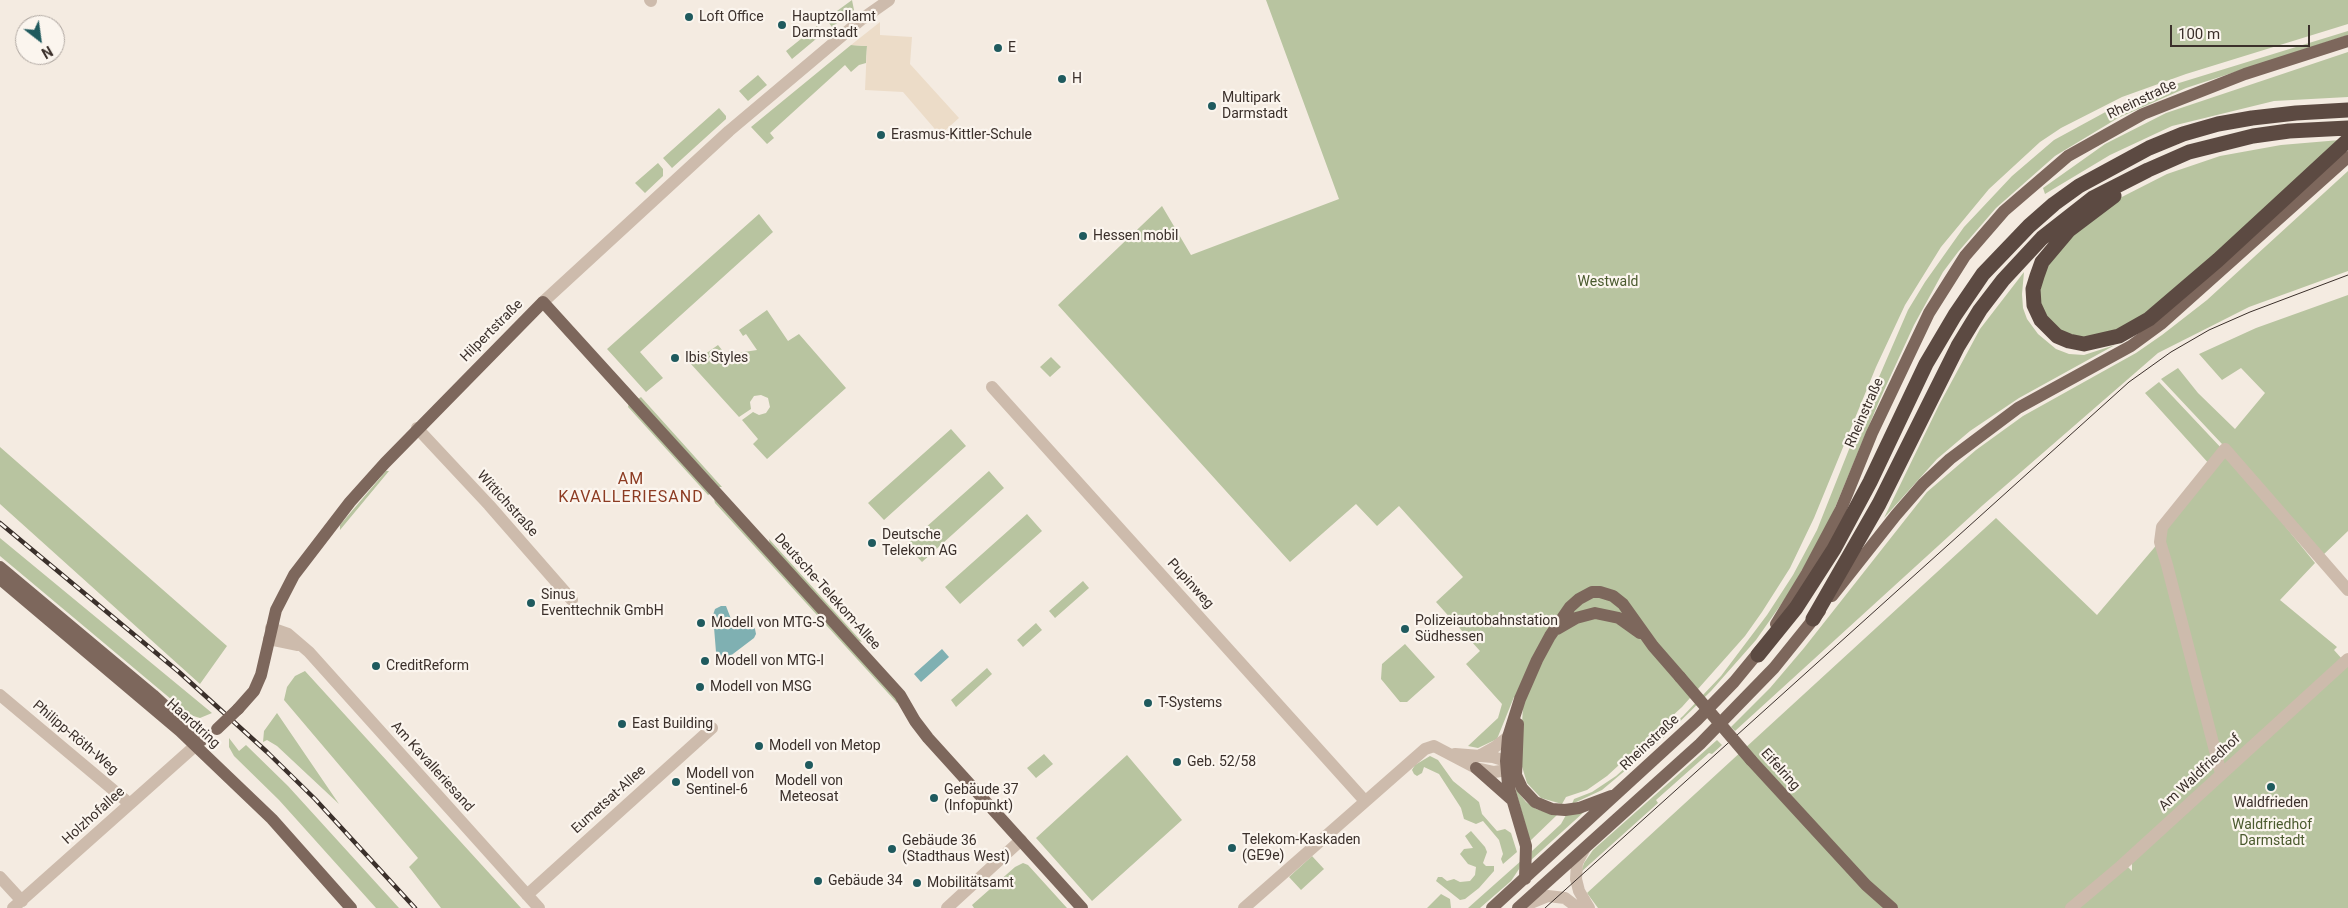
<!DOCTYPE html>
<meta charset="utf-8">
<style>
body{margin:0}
#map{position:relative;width:2348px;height:908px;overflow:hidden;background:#f4ebe1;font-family:Roboto,sans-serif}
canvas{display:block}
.north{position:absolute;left:15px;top:15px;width:50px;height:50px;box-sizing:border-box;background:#fbf5ee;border:1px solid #aea6a0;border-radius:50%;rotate:150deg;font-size:14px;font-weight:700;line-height:20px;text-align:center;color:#3b302b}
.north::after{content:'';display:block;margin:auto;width:18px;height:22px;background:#1f5a5e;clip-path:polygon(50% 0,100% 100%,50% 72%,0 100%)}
.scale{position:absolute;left:2170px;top:25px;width:140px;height:22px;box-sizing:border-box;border:2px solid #3b302b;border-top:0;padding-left:6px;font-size:15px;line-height:18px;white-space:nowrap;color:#3b302b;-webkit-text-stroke:4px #fbf5ee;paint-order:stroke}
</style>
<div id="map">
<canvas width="2348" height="908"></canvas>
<div class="north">N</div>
<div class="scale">100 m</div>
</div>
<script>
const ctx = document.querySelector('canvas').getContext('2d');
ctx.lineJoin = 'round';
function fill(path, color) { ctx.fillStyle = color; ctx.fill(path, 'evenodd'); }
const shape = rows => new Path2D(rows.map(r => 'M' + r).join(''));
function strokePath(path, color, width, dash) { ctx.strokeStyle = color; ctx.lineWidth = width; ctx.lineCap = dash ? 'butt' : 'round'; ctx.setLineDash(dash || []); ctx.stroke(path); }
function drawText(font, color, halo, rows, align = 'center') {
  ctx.font = font + ' Roboto,sans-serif'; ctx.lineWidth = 4.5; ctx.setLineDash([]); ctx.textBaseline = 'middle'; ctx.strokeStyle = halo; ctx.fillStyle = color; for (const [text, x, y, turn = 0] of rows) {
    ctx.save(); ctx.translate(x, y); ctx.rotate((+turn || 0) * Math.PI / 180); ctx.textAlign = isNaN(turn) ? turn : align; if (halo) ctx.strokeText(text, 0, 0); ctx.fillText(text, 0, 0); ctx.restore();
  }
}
const green = shape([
 [852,0,854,10,832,27,826,19],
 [1266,0,2348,0,2348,24,2186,74,2122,97,2061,128,2040,142,1989,189,1941,247,1905,305,1876,367,1814,518,1790,568,1762,612,1745,636,1682,707,1607,776,1587,790,1566,797,1562,804,1541,798,1527,783,1520,760,1523,706,1514,697,1497,739,1478,748,1468,746,1498,718,1502,704,1466,664,1480,651,1436,602,1463,577,1399,506,1377,526,1356,504,1290,562,1058,305,1162,206,1191,255,1339,199],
 [817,26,822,34,792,59,786,51],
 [2348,31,2348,35,2339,38,2186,88,2118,118,2055,156,1996,208,1958,252,1943,272,1914,325,1880,399,1827,527,1789,593,1756,640,1711,691,1659,742,1602,790,1572,804,1574,799,1592,792,1616,776,1683,716,1721,676,1767,615,1793,575,1817,530,1863,414,1908,310,1925,282,1964,227,2012,176,2054,140,2111,109,2166,87],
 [851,45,867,46,866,63,859,65,851,72,845,65,770,133,774,138,767,144,751,127],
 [2348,52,2348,97,2274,101,2172,126,2110,155,2045,194,2043,188,2105,144,2166,113],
 [758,75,767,85,748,101,739,91],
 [719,108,726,116,726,119,672,168,663,158],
 [2340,140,2152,311,2120,330,2086,338,2061,332,2045,317,2039,297,2043,272,2067,238,2112,202,2167,174,2220,156,2281,145],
 [658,163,663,169,663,176,645,193,635,183],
 [2348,171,2348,271,2249,307,2158,353,1983,505,1735,731,1731,727,1770,688,1804,648,1927,492,1976,450,2023,416,2136,353,2162,335,2207,300],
 [759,214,773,232,640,352,663,378,646,392,607,349],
 [2024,272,2022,294,2023,308,2027,319,2038,334,2056,349,2069,354,2084,355,2115,345,2019,398,1970,431,1937,459,1884,518,1939,405,1980,329],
 [2348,295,2348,531,2321,557,2222,444,2161,379,2178,368,2198,393,2235,429,2265,393,2241,368,2222,380,2199,354,2256,328],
 [767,310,788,341,799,334,846,388,767,459,753,444,758,439,742,420,753,412,759,415,766,413,770,407,768,398,761,395,754,396,750,402,751,409,739,417,691,364,718,345,722,350,714,357,721,356,724,359,731,354,757,350,746,334,743,336,739,330],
 [1051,357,1061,367,1050,377,1040,367],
 [2159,382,2224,451,2315,563,2280,600,2337,647,2334,650,2343,660,2121,860,2132,871,2132,862,2348,662,2348,908,1598,908,1587,893,1996,518,2097,615,2154,548,2211,466,2145,393],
 [641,397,722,487,719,487,638,399],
 [629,403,710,494,708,495,628,407],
 [951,429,966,446,884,520,868,503],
 [0,447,227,646,200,684,0,504],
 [386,471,389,471,340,530,340,525],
 [989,471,1004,488,922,562,906,545],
 [714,499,899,701,897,703,715,503],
 [1027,514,1042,531,960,604,945,587],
 [0,538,212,713,200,718,190,715,0,556],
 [769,539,862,642,859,641,770,545],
 [1083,581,1089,588,1055,618,1049,611],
 [1036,623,1042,630,1023,647,1017,640],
 [1405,644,1435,677,1407,702,1400,702,1381,679,1382,664],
 [987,668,992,674,956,707,951,700],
 [305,671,521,908,441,908,409,867,418,858,284,700,287,687,295,676],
 [277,713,339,804,277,746,267,740,263,742,264,731],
 [229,738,239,751,246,745,288,786,399,908,376,908,279,800,234,756,229,747],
 [1717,740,1722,745,1712,754,1709,753,1656,800,1658,803,1581,872,1584,863,1593,850],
 [1044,754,1053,764,1036,778,1027,768],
 [1127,755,1182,820,1092,901,1036,838],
 [1430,756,1438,760,1453,781,1479,802,1482,814,1497,831,1505,829,1511,833,1517,852,1503,864,1501,859,1503,854,1499,840,1483,821,1476,824,1464,819,1461,808,1439,774,1424,767,1422,773,1417,776,1414,774,1412,770,1415,765],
 [1515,788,1526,802,1536,809,1557,815,1530,841],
 [1584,812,1531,860,1532,851,1561,824,1566,815],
 [1471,831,1485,847,1487,852,1483,863,1486,866,1494,866,1494,871,1479,888,1465,899,1460,900,1436,881,1438,877,1442,877,1447,881,1454,879,1460,882,1470,881,1475,875,1476,867,1468,864,1460,854,1464,849,1473,848,1465,836],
 [1312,856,1324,869,1301,890,1289,877],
 [1522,860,1519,869,1511,881,1480,908,1468,908],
 [1023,863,1028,865,1067,908,974,908,972,905,1015,867],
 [1441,894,1450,899,1451,908,1427,908]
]);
const plaza = shape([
 [880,22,880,35,912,37,910,64,959,118,940,135,903,92,865,90,867,46,851,45]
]);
const water = shape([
 [721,606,726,606,731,619,734,622,749,620,755,629,756,634,754,638,725,660,716,652,713,615,715,609],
 [942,649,949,657,921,682,914,674]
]);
const minor = shape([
 [650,0,651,1],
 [543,302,729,131,862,19,889,0],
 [992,387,1365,801],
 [417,428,489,505,572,600],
 [271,628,288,634,309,652,539,908],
 [269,639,298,645],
 [0,695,130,804],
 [1455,754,1493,757,1506,761,1515,767],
 [1479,756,1495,747,1508,737],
 [2221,774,2167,565,2160,542,2162,527,2225,449,2348,590],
 [1585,848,1577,863,1576,879,1579,891,1589,908],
 [0,877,22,901],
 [527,895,712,728],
 [1521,907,1548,896,1565,898,1578,908],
 [13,908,195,746],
 [947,908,1021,840],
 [1244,908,1425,749,1434,746,1476,768,1494,772,1507,770,1515,767],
 [2071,908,2121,866,2348,659]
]);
const major = shape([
 [0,567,153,695,202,740],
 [0,579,180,731,272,819,351,908],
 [1832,596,1896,515,1923,484,1950,459,2018,408,2131,346,2161,324,2348,157],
 [1776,624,1807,573,1841,509,1872,433,1929,313,1965,256,2004,211,2068,156,2143,114,2245,74,2348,41],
 [1557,629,1576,618,1595,613,1619,618,1640,633],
 [238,709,254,691,261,675,276,610,294,575,350,502,385,463,543,302,900,695,915,721,928,738,1082,908],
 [1518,724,1516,775,1522,788,1535,802,1552,809,1565,810,1579,808,1611,796],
 [1751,760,1866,885,1892,908],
 [1476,768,1511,799],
 [1525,879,1526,846,1508,785,1506,761,1508,737,1520,699,1537,660,1550,636,1570,607,1579,599,1592,592,1600,592,1613,596,1623,604,1653,646,1680,677],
 [1492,908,1697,720,1734,682,1762,648],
 [1518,908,1700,744,1774,668,1820,611]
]);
const highway = shape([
 [2114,196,2069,230,2042,262,2037,276,2033,289,2034,305,2041,320,2057,336,2069,341,2084,344,2119,336,2149,319,2218,260,2348,140],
 [1813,619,1879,504,1958,346,1980,310,2003,280,2042,238,2093,198,2148,170,2189,152,2253,136,2289,131,2348,128],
 [1758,655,1796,608,1834,549,1870,482,1926,364,1955,315,1983,274,2029,226,2054,204,2079,186,2149,148,2183,134,2218,124,2252,118,2296,113,2348,110]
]);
const tram = shape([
 [1545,908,2129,382,2171,352,2209,330,2250,312,2348,275]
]);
const rail = shape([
 [0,523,179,672,267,752,315,799,415,908]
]);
const majorBridge = shape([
 [1680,677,1751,760],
 [217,729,238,709]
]);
const markers = [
 [689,17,5,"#1f5a5e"],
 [782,25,5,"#1f5a5e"],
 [998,48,5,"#1f5a5e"],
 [1062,79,5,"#1f5a5e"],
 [1212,106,5,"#1f5a5e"],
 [881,135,5,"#1f5a5e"],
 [1083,236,5,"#1f5a5e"],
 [675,358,5,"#1f5a5e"],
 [872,543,5,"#1f5a5e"],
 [531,603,5,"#1f5a5e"],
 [701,623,5,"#1f5a5e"],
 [1405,629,5,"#1f5a5e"],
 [705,661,5,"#1f5a5e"],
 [376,666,5,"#1f5a5e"],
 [700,687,5,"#1f5a5e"],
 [1148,703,5,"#1f5a5e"],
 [622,724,5,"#1f5a5e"],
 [759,746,5,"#1f5a5e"],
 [1177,762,5,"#1f5a5e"],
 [809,765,5,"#1f5a5e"],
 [676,782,5,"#1f5a5e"],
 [2271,787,5,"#1f5a5e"],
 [934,798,5,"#1f5a5e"],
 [1232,848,5,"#1f5a5e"],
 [892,849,5,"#1f5a5e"],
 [818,881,5,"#1f5a5e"],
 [917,883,5,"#1f5a5e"]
];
const poiNames = [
 ["Loft Office",699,17],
 ["Hauptzollamt",792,17],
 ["Darmstadt",792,33],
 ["E",1008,48],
 ["H",1072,79],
 ["Multipark",1222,98],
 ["Darmstadt",1222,114],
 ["Erasmus-Kittler-Schule",891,135],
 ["Hessen mobil",1093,236],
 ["Ibis Styles",685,358],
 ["Deutsche",882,535],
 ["Telekom AG",882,551],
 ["Sinus",541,595],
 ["Eventtechnik GmbH",541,611],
 ["Polizeiautobahnstation",1415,621],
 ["Südhessen",1415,637],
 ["Modell von MTG-S",711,623],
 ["Modell von MTG-I",715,661],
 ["CreditReform",386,666],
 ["Modell von MSG",710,687],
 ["T-Systems",1158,703],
 ["East Building",632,724],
 ["Modell von Metop",769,746],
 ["Geb. 52/58",1187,762],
 ["Modell von",686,774],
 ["Sentinel-6",686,790],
 ["Modell von",809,781,"center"],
 ["Meteosat",809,797,"center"],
 ["Gebäude 37",944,790],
 ["(Infopunkt)",944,806],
 ["Waldfrieden",2271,803,"center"],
 ["Telekom-Kaskaden",1242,840],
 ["(GE9e)",1242,856],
 ["Gebäude 36",902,841],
 ["(Stadthaus West)",902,857],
 ["Gebäude 34",828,881],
 ["Mobilitätsamt",927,883]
];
const streetNames = [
 ["Rheinstraße",2142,100,-25],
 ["Hilpertstraße",492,331,-45],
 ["Rheinstraße",1865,413,-66],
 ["Wittichstraße",507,504,48],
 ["Pupinweg",1190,584,48],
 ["Deutsche-Telekom-Allee",827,592,48],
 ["Haardtring",193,724,42],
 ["Philipp-Röth-Weg",75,738,40],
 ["Rheinstraße",1650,743,-43],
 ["Am Kavalleriesand",432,767,48],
 ["Eifelring",1780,770,48],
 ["Am Waldfriedhof",2200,773,-43],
 ["Eumetsat-Allee",609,800,-42],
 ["Holzhofallee",94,816,-42]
];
const parkNames = [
 ["Westwald",1608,282],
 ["Waldfriedhof",2272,825],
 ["Darmstadt",2272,841]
];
const quarterNames = [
 ["AM",631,480],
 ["KAVALLERIESAND",631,498]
];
fill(green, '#b8c4a0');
fill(plaza, '#ecdcc8');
fill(water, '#7fb0b2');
strokePath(minor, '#cdbbac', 12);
strokePath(major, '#7d675c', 12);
strokePath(highway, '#5c4a42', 15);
strokePath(tram, '#3b302b', 1);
strokePath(rail, '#3b302b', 4.5);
strokePath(rail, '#fbf5ee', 2.5, [8]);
strokePath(majorBridge, '#7d675c', 12);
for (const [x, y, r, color] of markers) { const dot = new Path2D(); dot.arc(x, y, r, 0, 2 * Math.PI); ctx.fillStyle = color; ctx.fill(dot); strokePath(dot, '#fbf5ee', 2); }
drawText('14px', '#3b302b', '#fbf5ee', poiNames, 'left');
drawText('14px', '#3b302b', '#fbf5ee', streetNames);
drawText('14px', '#4a5a2e', '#fbf5ee', parkNames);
ctx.letterSpacing = '1px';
drawText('16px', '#8c3b22', '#fbf5ee', quarterNames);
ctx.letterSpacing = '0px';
</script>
